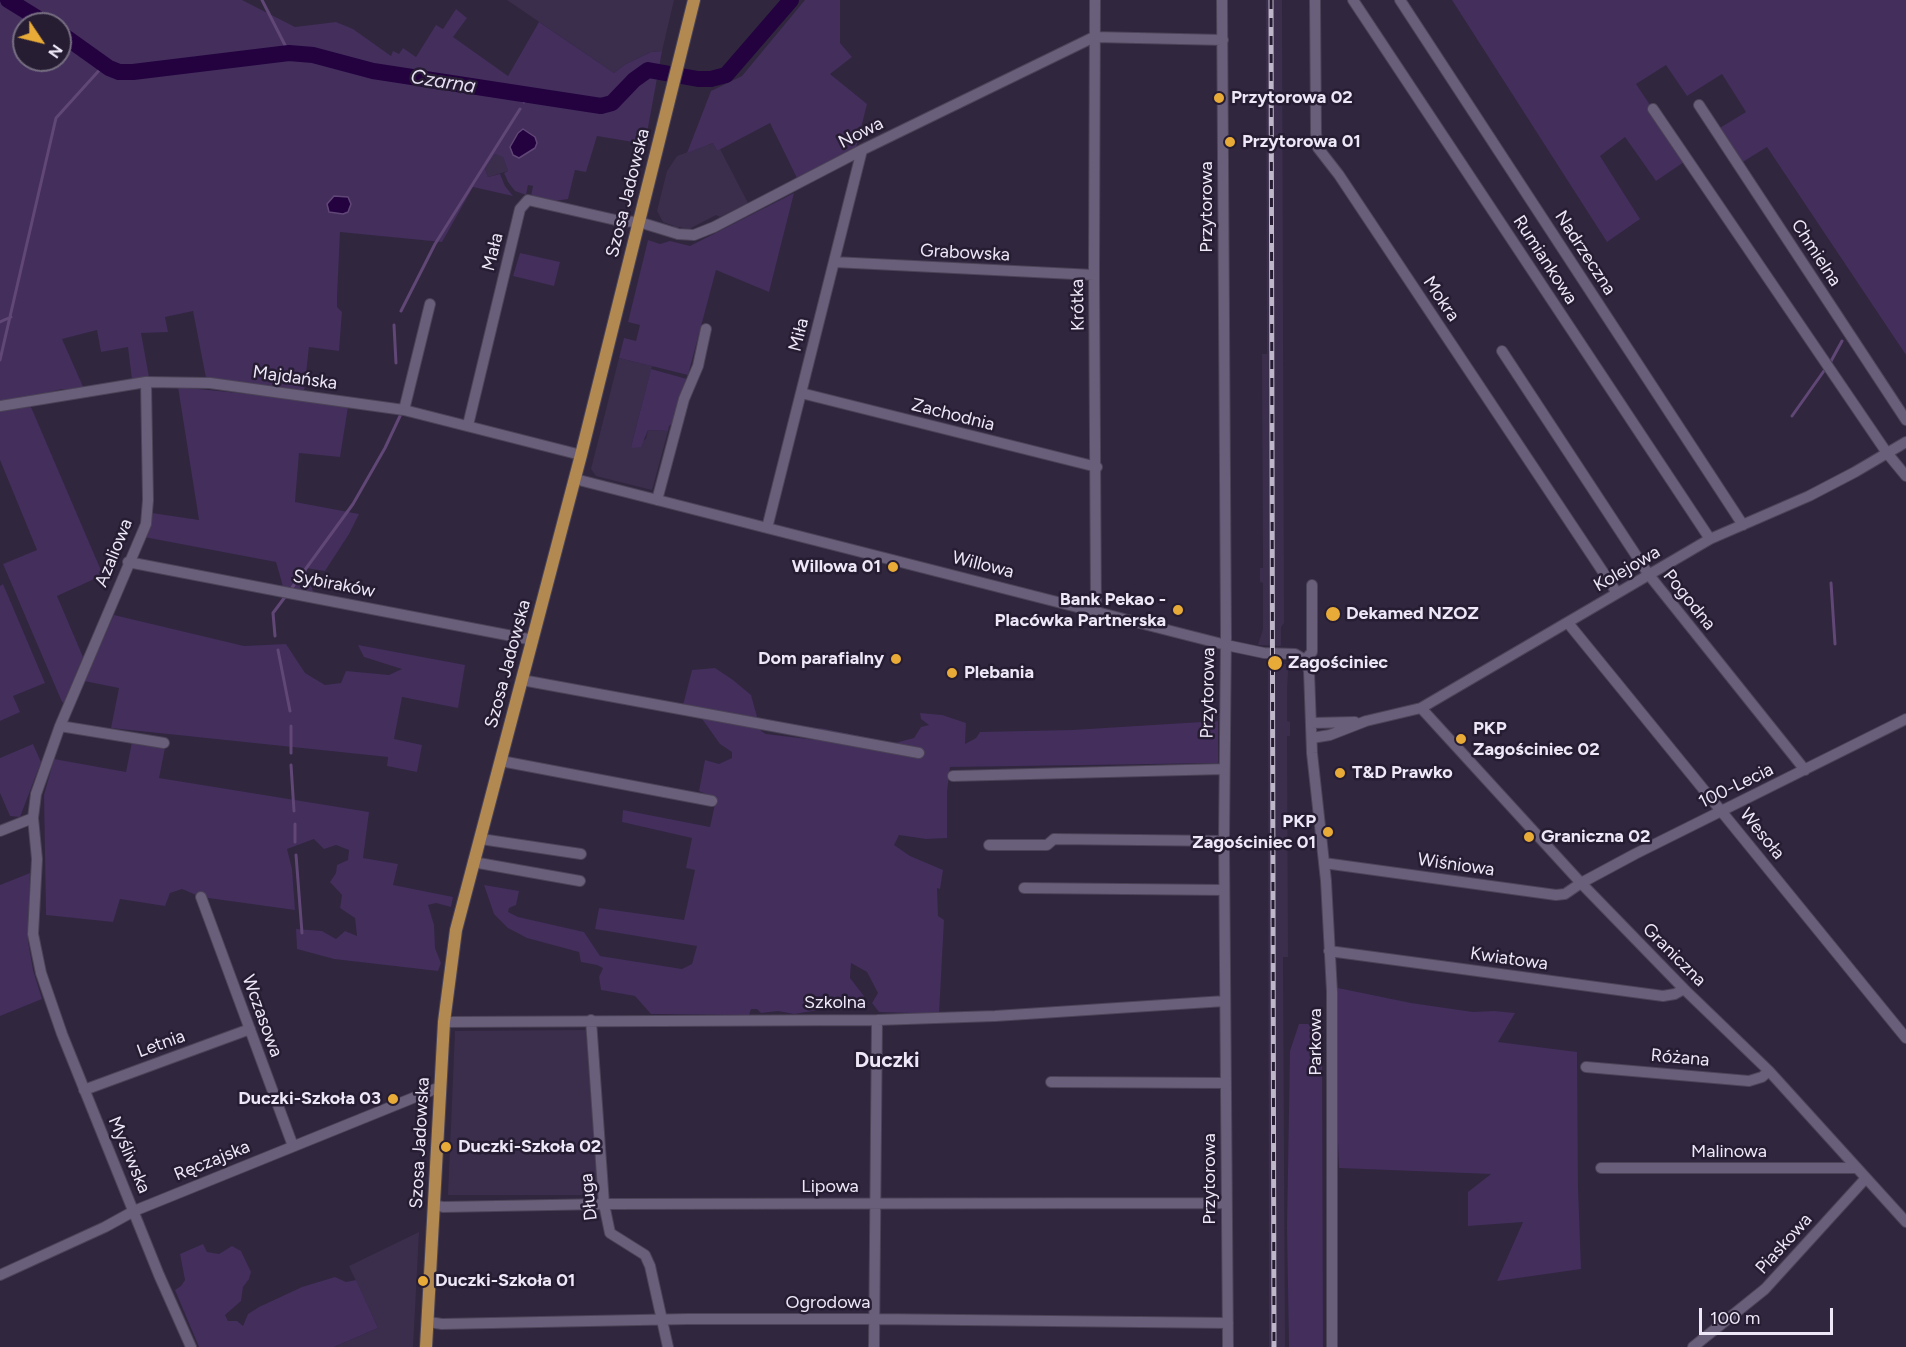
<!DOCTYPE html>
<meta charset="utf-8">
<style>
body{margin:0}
#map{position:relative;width:1906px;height:1347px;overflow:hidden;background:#30263e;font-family:Figtree,sans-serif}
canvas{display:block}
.north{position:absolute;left:12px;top:12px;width:60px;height:60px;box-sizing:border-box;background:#261d33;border:2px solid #766e81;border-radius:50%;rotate:125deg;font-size:16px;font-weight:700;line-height:24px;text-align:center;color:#ede7f7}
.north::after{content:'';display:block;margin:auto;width:21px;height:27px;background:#e8ab37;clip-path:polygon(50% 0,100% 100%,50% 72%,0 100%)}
.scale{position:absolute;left:1699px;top:1308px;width:134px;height:27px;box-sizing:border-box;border:3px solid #ede7f7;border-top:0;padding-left:8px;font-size:18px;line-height:21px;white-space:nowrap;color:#ede7f7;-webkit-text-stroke:4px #261d33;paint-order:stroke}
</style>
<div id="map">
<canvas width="1906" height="1347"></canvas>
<div class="north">N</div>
<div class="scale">100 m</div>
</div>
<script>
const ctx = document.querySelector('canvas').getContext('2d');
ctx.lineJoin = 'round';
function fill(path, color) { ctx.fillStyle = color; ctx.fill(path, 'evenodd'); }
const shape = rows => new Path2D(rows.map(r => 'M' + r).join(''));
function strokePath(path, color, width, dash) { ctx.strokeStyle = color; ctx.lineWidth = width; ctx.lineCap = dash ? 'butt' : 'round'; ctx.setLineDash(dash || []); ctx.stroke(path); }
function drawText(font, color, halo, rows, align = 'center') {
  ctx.font = font + ' Figtree,sans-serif'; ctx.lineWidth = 5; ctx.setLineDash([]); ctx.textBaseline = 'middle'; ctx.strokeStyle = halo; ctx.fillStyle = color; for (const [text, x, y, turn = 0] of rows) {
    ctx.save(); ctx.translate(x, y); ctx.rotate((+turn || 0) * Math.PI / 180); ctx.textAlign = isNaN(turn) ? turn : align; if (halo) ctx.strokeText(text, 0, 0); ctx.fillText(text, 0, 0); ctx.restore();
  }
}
const built = shape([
 [507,0,674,0,662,51,651,52,626,64,614,73],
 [1266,0,1282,0,1284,623,1281,627,1281,646,1258,645,1263,629,1263,583,1260,582,1260,568,1263,568,1262,354,1267,354],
 [713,143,717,151,720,149,748,203,720,217,716,215,689,229,679,227,678,229,673,228,674,226,663,222,657,211,667,171,677,156],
 [495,154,503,156,508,171,488,177,485,169],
 [619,358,652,366,631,447,646,439,648,430,668,431,652,490,596,476,591,469],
 [1268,661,1291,665,1288,672,1287,689,1287,721,1290,722,1290,736,1287,736,1288,957,1283,957,1285,1347,1269,1347],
 [586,1030,598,1195,448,1195,455,1031],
 [419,1232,413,1347,334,1347,378,1328,349,1266]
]);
const green = shape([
 [0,0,242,0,295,27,336,22,353,29,391,56,393,51,399,54,403,48,416,57,436,25,443,29,456,9,467,18,453,37,508,76,539,22,614,73,626,64,651,52,662,51,645,144,597,136,586,172,575,170,568,199,555,201,531,196,533,186,528,185,526,195,515,191,508,182,504,173,508,171,503,157,495,154,485,169,488,177,500,174,505,186,513,196,473,187,442,242,340,232,337,297,337,307,342,312,339,351,309,347,304,392,206,378,193,311,165,317,168,332,141,333,149,377,132,380,128,347,101,352,97,330,62,339,84,389,62,389,30,397,0,401],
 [24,24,60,24,60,60,24,60],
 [523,129,537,140,511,152,511,144],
 [805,0,840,0,840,43,852,57,830,74,867,104,856,148,797,178,770,123,717,151,713,143,687,153,711,91,742,76],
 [1452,0,1906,0,1906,355,1767,147,1741,163,1718,129,1746,112,1722,74,1687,96,1666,65,1636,84,1687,160,1656,181,1625,137,1600,156,1640,219,1607,242],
 [794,193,769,292,716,270,688,375,619,358,624,338,636,341,640,325,628,322,648,240,660,244,670,241,690,246],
 [520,253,560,262,554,286,513,276],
 [651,369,687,379,675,421,669,426,668,431,648,430,641,447,633,448,631,447],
 [178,387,269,396,348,407,340,457,299,453,295,502,359,514,349,534,325,571,306,568,314,595,284,590,276,562,144,537,152,513,199,520],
 [31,407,103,575,57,596,83,657,64,703,62,702,3,564,37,550,0,460,0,410],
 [3,584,45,683,13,696,20,712,0,721,0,586],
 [114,615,244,646,286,644,305,673,325,685,341,683,346,671,389,675,402,669,364,657,358,645,465,665,458,708,402,697,394,739,422,745,417,772,387,766,388,757,111,728,119,688,84,681],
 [715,668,733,680,751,695,761,731,766,734,816,740,820,728,895,743,914,738,921,727,929,725,921,719,920,713,942,715,966,723,965,744,976,738,980,732,1072,730,1218,721,1218,763,950,767,947,792,947,838,926,839,899,835,894,845,910,856,943,870,940,889,937,888,938,916,944,920,939,1014,879,1012,872,1003,878,993,867,972,851,963,850,978,864,996,857,1009,819,1010,794,1014,778,1011,761,1013,757,1009,751,1009,749,1015,651,1014,635,996,601,990,599,977,603,968,597,965,581,962,579,952,527,938,508,928,494,914,484,885,519,891,516,905,509,908,508,912,518,917,584,932,600,956,682,969,692,964,697,946,595,929,599,908,684,920,695,870,686,868,692,838,622,822,623,810,710,827,716,799,699,791,705,760,719,764,732,758,732,752,720,744,700,716,681,713,692,670],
 [132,742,165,748,159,778,369,812,363,858,398,864,393,885,453,897,451,907,436,903,428,905,434,925,435,948,441,963,438,971,334,959,297,949,296,929,322,931,336,939,345,931,357,936,355,918,340,908,342,895,330,882,336,873,337,865,348,860,349,850,336,845,324,849,314,839,287,849,292,869,295,910,201,897,182,889,170,893,165,906,120,899,113,922,46,915,44,795,54,759,126,772],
 [33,744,41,762,20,817,10,816,0,793,0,758],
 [30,873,28,941,33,970,42,999,0,1016,0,885],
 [1338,988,1411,1003,1473,1012,1494,1011,1515,1013,1498,1042,1577,1052,1578,1187,1581,1269,1497,1281,1523,1222,1468,1226,1468,1192,1491,1174,1339,1168,1334,1043],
 [1299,1024,1308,1024,1319,1034,1322,1049,1323,1347,1289,1347,1287,1228,1290,1051],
 [203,1244,207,1252,219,1254,232,1246,241,1251,251,1272,249,1279,243,1287,241,1301,225,1315,228,1321,237,1321,243,1326,248,1314,259,1307,302,1287,335,1277,346,1282,356,1280,378,1328,334,1347,199,1347,175,1290,181,1286,185,1280,180,1254]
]);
const water = shape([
 [523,129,535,137,537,143,535,148,519,158,513,155,510,147,518,133,523,129],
 [334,196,348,197,351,204,348,212,343,214,329,212,327,204,334,196]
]);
const stream = shape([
 [262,0,289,53],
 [524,102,528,96],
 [401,311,435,244,520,109],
 [0,322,11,317],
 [394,325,396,363],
 [0,360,56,118,104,65],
 [1830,363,1842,341],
 [1792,416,1826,368],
 [1831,583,1835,644],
 [291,589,353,504,385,448,400,416],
 [275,636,273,613,285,597],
 [278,650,290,711],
 [291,753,291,726],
 [291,765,294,811],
 [295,824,295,842],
 [296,855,302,933]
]);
const river = shape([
 [8,0,47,24],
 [60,33,109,68,119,72,133,72,289,53,313,55,373,71,601,106,612,103,634,80,648,70,698,79,711,79,726,75,791,0]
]);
const minor = shape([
 [1095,0,1094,275,1096,611],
 [1222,0,1226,636,1224,841,1228,1347],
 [1315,0,1316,133,1318,148,1339,175,1617,593],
 [1353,0,1710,539],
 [1400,0,1743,525],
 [1699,105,1906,420],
 [1653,109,1887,453,1906,476],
 [834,262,1094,275],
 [1502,351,1649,575,1805,770],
 [146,382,148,500,146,524,60,726,36,794,33,818,37,859,33,934,41,973,62,1034,159,1275,191,1347],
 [801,393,1097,467],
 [0,406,146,382,210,383,404,410,581,455],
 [404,410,430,304],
 [468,425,520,209,528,200,620,221,639,222,678,234,694,235,714,227,862,150,1094,37,1223,40],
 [575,479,1226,645,1264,653,1295,654,1305,660,1309,671,1312,753,1326,881,1332,992,1332,1347],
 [657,500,684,399,698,366,706,329],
 [767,528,862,150],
 [128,562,533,640],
 [1568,623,1906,1038],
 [1305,660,1312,652,1312,585],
 [522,680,919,753],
 [1421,708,1581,883,1684,989,1769,1071,1906,1222],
 [1311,723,1355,722],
 [60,726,164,743],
 [1312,738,1330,735,1366,721,1421,708,1710,539,1809,496,1855,472,1906,442],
 [501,761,712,801],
 [953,776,1224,769],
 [0,831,33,818],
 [481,839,581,854],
 [989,845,1047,845,1054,839,1224,841],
 [473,862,580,881],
 [1324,863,1556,895,1565,894,1581,883,1635,854,1906,719],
 [1024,888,1224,890],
 [201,897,293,1146],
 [1329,951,1663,996,1675,994,1684,989],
 [591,1020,604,1204,610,1233,645,1255,650,1266,668,1347],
 [444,1022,877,1020,995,1016,1225,1001],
 [1586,1067,1749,1081,1762,1077,1769,1071],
 [1051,1082,1226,1083],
 [84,1090,250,1029],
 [1601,1168,1856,1168],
 [435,1205,443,1207,604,1204,1226,1203],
 [0,1275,105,1227,134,1211,440,1087],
 [428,1322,442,1324,688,1319,875,1319,1228,1323],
 [874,1347,877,1020],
 [1693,1347,1765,1289,1866,1178]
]);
const major = shape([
 [426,1347,444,1022,456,930,581,455,694,0]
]);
const rail = shape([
 [1271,0,1274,1347]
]);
const markers = [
 [1219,98,6,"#e8ab37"],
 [1230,142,6,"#e8ab37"],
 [893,567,6,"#e8ab37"],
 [1178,610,6,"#e8ab37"],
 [1333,614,8,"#e8ab37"],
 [896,659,6,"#e8ab37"],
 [1275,663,8,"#e8ab37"],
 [952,673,6,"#e8ab37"],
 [1461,739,6,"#e8ab37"],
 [1340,773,6,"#e8ab37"],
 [1328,832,6,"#e8ab37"],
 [1529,837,6,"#e8ab37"],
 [393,1099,6,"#e8ab37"],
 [446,1147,6,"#e8ab37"],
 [423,1281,6,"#e8ab37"]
];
const poiNames = [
 ["Przytorowa 02",1231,98],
 ["Przytorowa 01",1242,142],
 ["Willowa 01",881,567,"right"],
 ["Bank Pekao -",1166,600,"right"],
 ["Placówka Partnerska",1166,621,"right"],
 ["Dekamed NZOZ",1346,614],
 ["Dom parafialny",884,659,"right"],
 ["Zagościniec",1288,663],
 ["Plebania",964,673],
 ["PKP",1473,729],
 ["Zagościniec 02",1473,750],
 ["T&D Prawko",1352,773],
 ["PKP",1316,822,"right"],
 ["Zagościniec 01",1316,843,"right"],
 ["Graniczna 02",1541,837],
 ["Duczki-Szkoła 03",381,1099,"right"],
 ["Duczki-Szkoła 02",458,1147],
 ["Duczki-Szkoła 01",435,1281]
];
const streetNames = [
 ["Nowa",861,133,-27],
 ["Szosa Jadowska",628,193,-76],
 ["Przytorowa",1207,207,-90],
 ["Mała",493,252,-76],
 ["Grabowska",965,253,3],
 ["Nadrzeczna",1585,253,57],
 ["Chmielna",1816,253,57],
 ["Rumiankowa",1545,260,57],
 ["Mokra",1441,299,56],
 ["Krótka",1078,305,-91],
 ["Miła",799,335,-76],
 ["Majdańska",295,378,8],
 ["Zachodnia",953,415,14],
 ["Azaliowa",114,553,-68],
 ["Willowa",983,565,14],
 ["Kolejowa",1627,569,-30],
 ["Sybiraków",334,584,11],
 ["Pogodna",1689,600,51],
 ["Szosa Jadowska",508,664,-75],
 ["Przytorowa",1208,693,-89],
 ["100-Lecia",1736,786,-26],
 ["Wesoła",1762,834,51],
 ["Wiśniowa",1456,865,8],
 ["Graniczna",1674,955,45],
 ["Kwiatowa",1509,959,8],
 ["Szkolna",835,1003],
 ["Wczasowa",262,1016,70],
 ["Parkowa",1316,1042,-90],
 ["Letnia",161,1044,-20],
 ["Różana",1680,1058,5],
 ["Szosa Jadowska",420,1143,-87],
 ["Malinowa",1729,1152],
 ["Myśliwska",129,1155,67],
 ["Ręczajska",212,1161,-22],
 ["Przytorowa",1210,1179,-90],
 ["Lipowa",830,1187],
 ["Długa",589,1197,-96],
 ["Piaskowa",1784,1244,-48],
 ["Ogrodowa",828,1303]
];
const waterNames = [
 ["Czarna",443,82,9]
];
const quarterNames = [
 ["Duczki",887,1061]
];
fill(built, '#3b2e4c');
fill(green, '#432e5c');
fill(water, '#23023f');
strokePath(water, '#604776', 1.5);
strokePath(stream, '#604776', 3);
strokePath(river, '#23023f', 16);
strokePath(minor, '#4b4357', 12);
strokePath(major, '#4b4357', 14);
strokePath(minor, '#6a5f7a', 10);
strokePath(major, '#b28a51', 12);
strokePath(rail, '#beb7c9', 5);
strokePath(rail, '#261d33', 3, [9]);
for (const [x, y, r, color] of markers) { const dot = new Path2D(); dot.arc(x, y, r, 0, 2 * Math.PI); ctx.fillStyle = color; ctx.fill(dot); strokePath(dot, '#261d33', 2); }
drawText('bold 18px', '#ede7f7', '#261d33', poiNames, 'left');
drawText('18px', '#ede7f7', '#261d33', streetNames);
drawText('italic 20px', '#e5def1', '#261d33', waterNames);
drawText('bold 21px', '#ede7f7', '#261d33', quarterNames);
</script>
